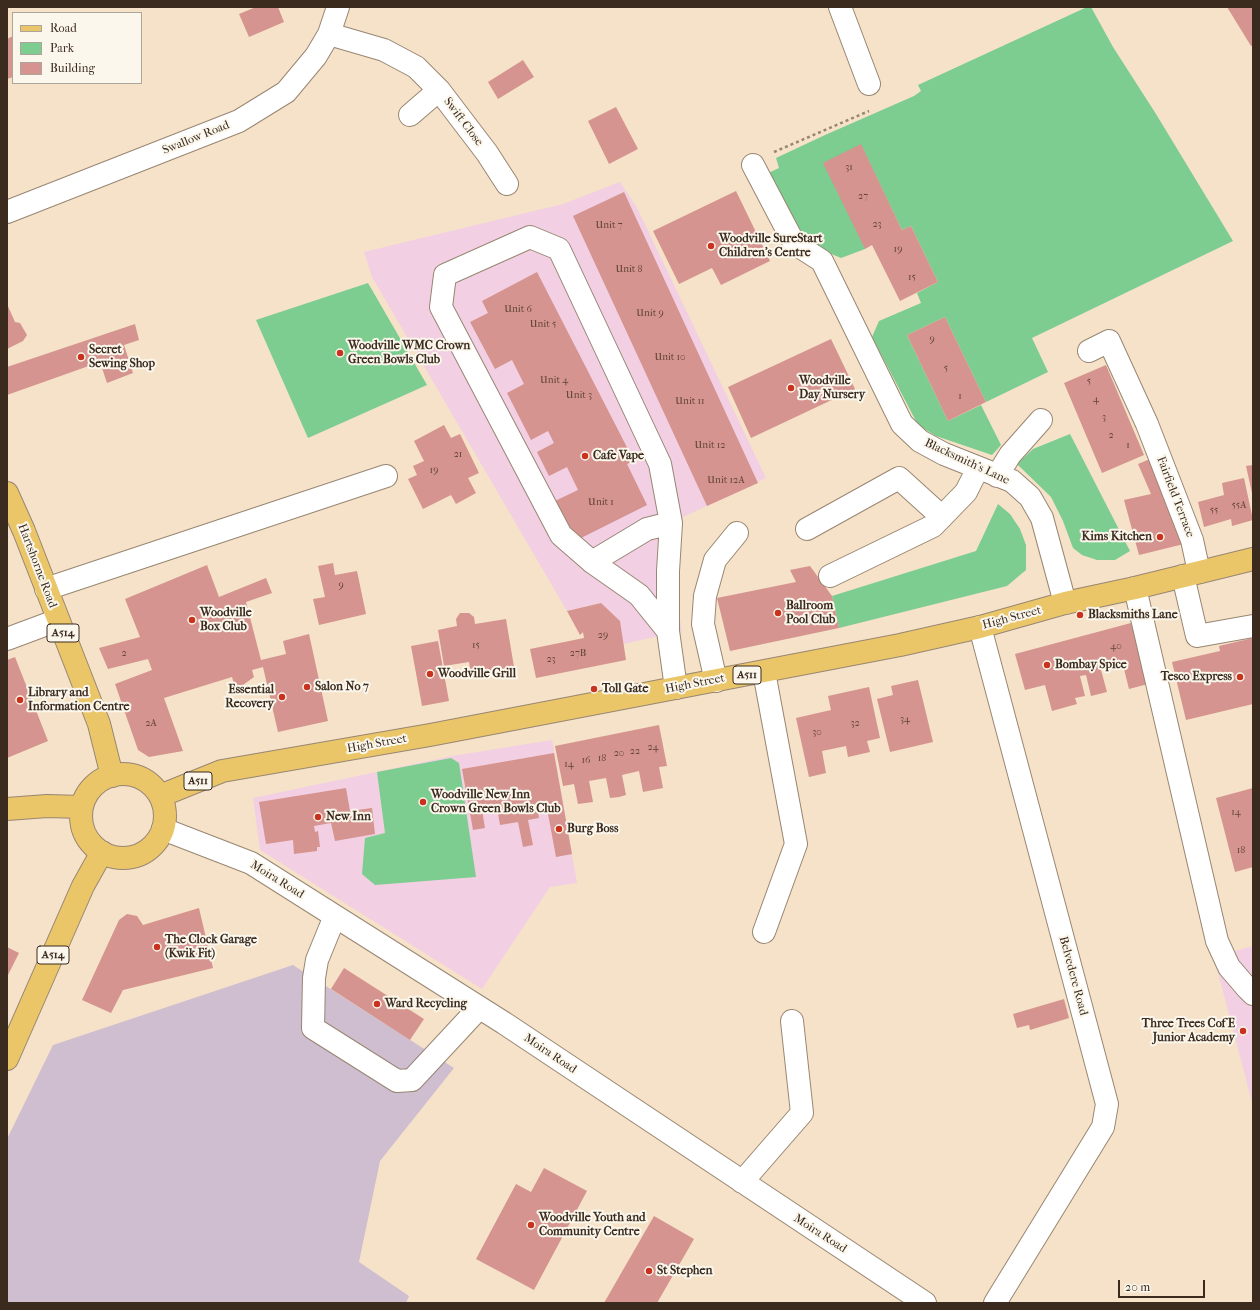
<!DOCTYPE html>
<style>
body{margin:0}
#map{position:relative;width:1260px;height:1310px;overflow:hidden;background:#f5e2c8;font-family:"IM FELL French Canon",serif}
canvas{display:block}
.frame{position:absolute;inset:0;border:8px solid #3b2a1e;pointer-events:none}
.legend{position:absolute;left:12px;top:12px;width:130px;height:72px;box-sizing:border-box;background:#fbf7ec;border:1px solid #aea59a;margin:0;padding:5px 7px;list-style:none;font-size:12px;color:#3b2a1e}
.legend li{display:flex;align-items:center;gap:8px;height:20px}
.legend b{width:20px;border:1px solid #aea59a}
.scale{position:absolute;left:1118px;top:1280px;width:87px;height:18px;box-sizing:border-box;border:2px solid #3b2a1e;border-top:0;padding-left:5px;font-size:12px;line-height:14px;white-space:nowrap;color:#3b2a1e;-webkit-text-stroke:3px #fbf7ec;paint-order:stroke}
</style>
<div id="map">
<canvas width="1260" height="1310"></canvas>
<div class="frame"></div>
<ul class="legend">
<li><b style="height:5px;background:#ebc669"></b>Road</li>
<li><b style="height:11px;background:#7ccd8f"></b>Park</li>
<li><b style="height:11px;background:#d5948f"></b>Building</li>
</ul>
<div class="scale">20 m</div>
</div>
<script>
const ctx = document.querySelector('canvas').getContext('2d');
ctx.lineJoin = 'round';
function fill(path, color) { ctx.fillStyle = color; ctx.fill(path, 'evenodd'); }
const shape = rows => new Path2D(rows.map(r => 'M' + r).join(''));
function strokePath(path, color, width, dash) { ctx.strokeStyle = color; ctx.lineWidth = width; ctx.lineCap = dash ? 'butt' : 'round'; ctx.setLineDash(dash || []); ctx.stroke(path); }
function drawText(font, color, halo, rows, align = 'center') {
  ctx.font = font + ' "IM FELL French Canon",serif'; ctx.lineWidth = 4; ctx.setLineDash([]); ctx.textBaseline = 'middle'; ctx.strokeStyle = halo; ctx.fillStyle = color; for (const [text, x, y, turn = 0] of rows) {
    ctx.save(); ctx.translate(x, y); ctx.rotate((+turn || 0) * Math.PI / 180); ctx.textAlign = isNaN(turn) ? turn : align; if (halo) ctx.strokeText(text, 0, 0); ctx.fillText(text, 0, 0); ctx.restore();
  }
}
const built = shape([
 [620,182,636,206,642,218,766,478,683,517,674,584,682,631,623,644,601,603,567,611,372,277,364,252,563,204],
 [552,740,577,883,550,887,482,989,260,850,253,798,452,756],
 [1253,946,1253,1106,1214,957]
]);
const industrial = shape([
 [293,965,454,1068,380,1161,359,1262,409,1296,406,1303,7,1303,7,1139,53,1045]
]);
const green = shape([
 [1087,7,1091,7,1113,47,1156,114,1233,241,1032,338,1048,372,986,402,945,317,907,335,948,421,981,405,1001,445,992,455,936,436,918,425,872,337,879,321,921,303,917,293,938,282,911,226,902,230,861,145,865,249,841,258,810,245,764,175,779,168,776,158,825,135,914,96,921,91,918,85],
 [368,283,427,385,308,438,256,320],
 [1070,434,1130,551,1115,560,1097,560,1082,555,1073,548,1063,521,1051,497,1017,464,1033,449],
 [998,504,1010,514,1020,529,1026,545,1026,570,1007,586,839,628,832,596,976,551],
 [451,758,459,763,476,877,375,885,362,874,365,838,385,833,377,772]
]);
const building = shape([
 [256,7,278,7,284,22,249,37,239,14],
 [1227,7,1253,7,1253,45,1251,46],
 [13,36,13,77,7,79,7,39],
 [523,60,534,77,498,99,488,82],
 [616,107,638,149,609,164,588,121],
 [861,144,902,230,911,226,938,282,900,301,872,245,865,249,823,163],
 [736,191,770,261,721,285,712,268,679,284,653,231],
 [624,192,758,483,707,506,573,216],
 [537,272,634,461,627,464,647,505,575,541,555,501,578,490,567,467,549,476,537,452,554,443,548,431,531,440,507,393,524,384,512,360,495,369,470,322,488,313,482,301],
 [7,304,15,322,20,323,27,335,23,341,7,349],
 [945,317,986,402,948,421,907,335],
 [135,324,139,340,124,345,133,373,107,383,100,362,7,395,7,367],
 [831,339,855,389,751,438,728,387],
 [1106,365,1144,455,1102,473,1064,383],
 [444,425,451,438,460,434,479,473,468,478,476,493,456,504,451,495,423,509,408,479,417,475,413,466,424,461,414,441],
 [1150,459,1188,543,1139,555,1124,500,1151,494,1138,464],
 [1253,465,1253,493,1252,493,1246,466],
 [1244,478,1253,520,1232,526,1231,519,1204,527,1198,502,1224,495,1222,483],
 [333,563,335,575,357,571,366,614,319,625,313,599,325,597,318,566],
 [207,565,219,597,266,578,272,593,246,602,261,660,286,654,283,641,309,634,328,721,278,732,263,667,252,670,254,677,236,690,232,677,164,698,183,751,149,757,138,750,115,684,152,670,148,659,108,669,99,648,140,637,125,599],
 [810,566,832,596,839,628,730,651,717,598,796,582,790,570],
 [601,603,620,621,626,660,536,678,530,649,584,638,583,632,580,635,567,611],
 [460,613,469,613,474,617,475,624,506,619,514,667,471,674,469,662,444,666,438,630,457,626,456,619],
 [1131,623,1148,684,1129,689,1123,665,1101,670,1107,692,1091,696,1086,675,1080,676,1085,696,1075,698,1077,704,1052,711,1045,685,1025,690,1015,654],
 [1253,638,1253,704,1186,720,1172,662,1220,651,1219,646],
 [438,641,449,701,422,706,411,646],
 [15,657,48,741,7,758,7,660],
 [918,680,933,742,890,752,877,699,893,695,891,686],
 [869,687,880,738,867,741,870,752,848,757,846,746,822,751,826,773,809,777,796,718,831,710,828,696],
 [659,725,667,766,659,767,663,788,643,792,639,771,622,775,626,795,619,797,610,798,606,778,589,781,593,802,578,804,574,784,563,786,555,746],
 [554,753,572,854,556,857,546,803,537,805,539,818,528,820,533,845,523,847,518,822,500,825,497,807,482,810,485,828,473,830,462,769],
 [346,788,350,811,372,808,375,834,335,841,331,823,314,826,315,832,318,831,320,847,317,847,317,851,294,854,293,840,266,844,259,802],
 [1253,788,1253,867,1235,872,1216,798],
 [199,908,213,968,123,990,111,1013,82,1000,119,920,127,914,137,916,143,925],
 [7,947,19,953,7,977],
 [344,968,424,1019,410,1040,331,989],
 [1064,999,1069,1018,1030,1030,1029,1025,1017,1028,1013,1014],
 [544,1168,587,1191,534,1290,476,1259,516,1184,531,1192],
 [654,1216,694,1239,657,1303,604,1303]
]);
const path = shape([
 [774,152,869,111]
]);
const minor = shape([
 [840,7,869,84],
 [329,34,384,50,416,67,439,90,487,153,507,184],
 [410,115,439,90],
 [753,165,794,243,822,261,902,424,920,441,944,454,1012,481,1030,497,1042,518,1065,603],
 [7,212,239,121,286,92,316,56,329,34,338,7],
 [1089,351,1109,341,1147,424,1192,540,1199,572],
 [997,476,1010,455,1041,420],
 [807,529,899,478,942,517],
 [592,562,647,529,671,523],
 [830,576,933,526,966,492,978,468],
 [1183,576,1197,636,1253,626],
 [1135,588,1217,941,1229,967,1247,988,1253,994],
 [46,589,386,476],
 [980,627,1107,1104,1103,1127,995,1303],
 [668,631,639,595,592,562,561,535,441,307,445,275,530,237,559,249,660,464,671,523,668,571,668,631,676,688],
 [7,639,58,620],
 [716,681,703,624,705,596,715,560,737,533],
 [163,829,251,863,504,1023,925,1303],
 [335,916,317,960,314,978,313,1028,397,1081,412,1080,479,1008],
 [764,932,796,844,764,672],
 [742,1182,802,1113,792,1021]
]);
const major = shape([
 [7,493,24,531,99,724,112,776],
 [7,1059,83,886,102,852]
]);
const highway = shape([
 '81 816a42 42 0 1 1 84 0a42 42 0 1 1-84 0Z',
 [160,796,222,771,430,735,900,645,980,627,1065,603,1135,588,1253,559],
 [7,809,47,806,82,807]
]);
const markers = [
 [711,246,4,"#c8321e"],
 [340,353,4,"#c8321e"],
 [81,357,4,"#c8321e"],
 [791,388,4,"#c8321e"],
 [585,456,4,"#c8321e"],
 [1160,537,4,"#c8321e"],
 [778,613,4,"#c8321e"],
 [1080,615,4,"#c8321e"],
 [192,620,4,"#c8321e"],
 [1047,665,4,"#c8321e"],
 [430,674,4,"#c8321e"],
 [1240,677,4,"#c8321e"],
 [307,687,4,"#c8321e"],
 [594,689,4,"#c8321e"],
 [282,697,4,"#c8321e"],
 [20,700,4,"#c8321e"],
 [423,802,4,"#c8321e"],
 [318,817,4,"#c8321e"],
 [559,829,4,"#c8321e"],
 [157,947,4,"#c8321e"],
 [377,1004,4,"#c8321e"],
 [1243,1031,4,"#c8321e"],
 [531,1225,4,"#c8321e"],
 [649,1271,4,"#c8321e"]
];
const numberNames = [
 ["31",849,168],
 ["27",863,197],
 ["23",877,225],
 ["Unit 7",609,226],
 ["19",898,250],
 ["Unit 8",629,270],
 ["15",912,278],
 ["Unit 6",518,310],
 ["Unit 9",650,314],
 ["Unit 5",543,325],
 ["9",932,340],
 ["Unit 10",670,358],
 ["5",946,369],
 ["Unit 4",554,381],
 ["5",1089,382],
 ["Unit 3",579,396],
 ["1",960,397],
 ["4",1096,400],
 ["Unit 11",690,402],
 ["3",1104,418],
 ["2",1111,436],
 ["Unit 12",710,446],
 ["1",1128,446],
 ["21",458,455],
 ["19",434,471],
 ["Unit 12A",726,481],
 ["Unit 1",601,503],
 ["55A",1239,506],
 ["55",1214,511],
 ["9",341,586],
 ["29",603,636],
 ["15",476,646],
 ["40",1116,647],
 ["2",124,654],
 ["27B",578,654],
 ["23",551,660],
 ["34",905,720],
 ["2A",151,724],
 ["32",855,724],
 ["30",817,733],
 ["24",653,748],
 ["22",635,752],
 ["20",619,754],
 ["18",602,759],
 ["16",586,761],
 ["14",569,765],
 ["14",1236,813],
 ["18",1241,851]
];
const shields = [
 [63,633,32],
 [747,675,28],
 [198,781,28],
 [53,955,32]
];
const shieldNames = [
 ["A514",63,633],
 ["A511",747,675],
 ["A511",198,781],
 ["A514",53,955]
];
const streetNames = [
 ["Swift Close",463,122,53],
 ["Swallow Road",196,138,-22],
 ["Blacksmith's Lane",967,462,25],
 ["Fairfield Terrace",1175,497,69],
 ["Hartshorne Road",37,566,69],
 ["High Street",1012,618,-15],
 ["High Street",695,684,-11],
 ["High Street",377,744,-10],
 ["Moira Road",277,880,32],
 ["Belvedere Road",1073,976,75],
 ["Moira Road",550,1054,34],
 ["Moira Road",820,1234,33]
];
const poiNames = [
 ["Woodville SureStart",719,239],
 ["Children's Centre",719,253],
 ["Woodville WMC Crown",348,346],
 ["Green Bowls Club",348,360],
 ["Secret",89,350],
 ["Sewing Shop",89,364],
 ["Woodville",799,381],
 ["Day Nursery",799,395],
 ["Cafe Vape",593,456],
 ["Kims Kitchen",1152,537,"right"],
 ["Ballroom",786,606],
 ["Pool Club",786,620],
 ["Woodville",200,613],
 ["Box Club",200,627],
 ["Blacksmiths Lane",1088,615],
 ["Bombay Spice",1055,665],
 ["Woodville Grill",438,674],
 ["Tesco Express",1232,677,"right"],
 ["Salon No 7",315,687],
 ["Toll Gate",602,689],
 ["Essential",274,690,"right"],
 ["Recovery",274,704,"right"],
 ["Library and",28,693],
 ["Information Centre",28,707],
 ["Woodville New Inn",431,795],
 ["Crown Green Bowls Club",431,809],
 ["New Inn",326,817],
 ["Burg Boss",567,829],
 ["The Clock Garage",165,940],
 ["(Kwik Fit)",165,954],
 ["Ward Recycling",385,1004],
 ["Three Trees CofE",1235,1024,"right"],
 ["Junior Academy",1235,1038,"right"],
 ["Woodville Youth and",539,1218],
 ["Community Centre",539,1232],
 ["St Stephen",657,1271]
];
fill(built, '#f2cfe2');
fill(industrial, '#cfbdd0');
fill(green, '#7ccd8f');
fill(building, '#d5948f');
strokePath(minor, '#988673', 24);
strokePath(major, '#988673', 24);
strokePath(highway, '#988673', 24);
strokePath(path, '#988673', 2.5, [3, 3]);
strokePath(minor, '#fff', 22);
strokePath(major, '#ebc669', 22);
strokePath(highway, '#ebc669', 22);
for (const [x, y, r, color] of markers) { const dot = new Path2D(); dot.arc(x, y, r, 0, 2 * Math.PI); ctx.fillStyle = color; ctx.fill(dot); strokePath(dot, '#fbf7ec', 1.5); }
drawText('10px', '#62443a', null, numberNames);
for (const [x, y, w] of shields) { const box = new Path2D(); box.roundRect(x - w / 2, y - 9, w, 18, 3); ctx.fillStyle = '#fbf7ec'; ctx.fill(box); strokePath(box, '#3b2a1e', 1); }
drawText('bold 11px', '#3b2a1e', null, shieldNames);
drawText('12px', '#3b2a1e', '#fbf7ec', streetNames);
drawText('bold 12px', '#3b2a1e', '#fbf7ec', poiNames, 'left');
</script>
